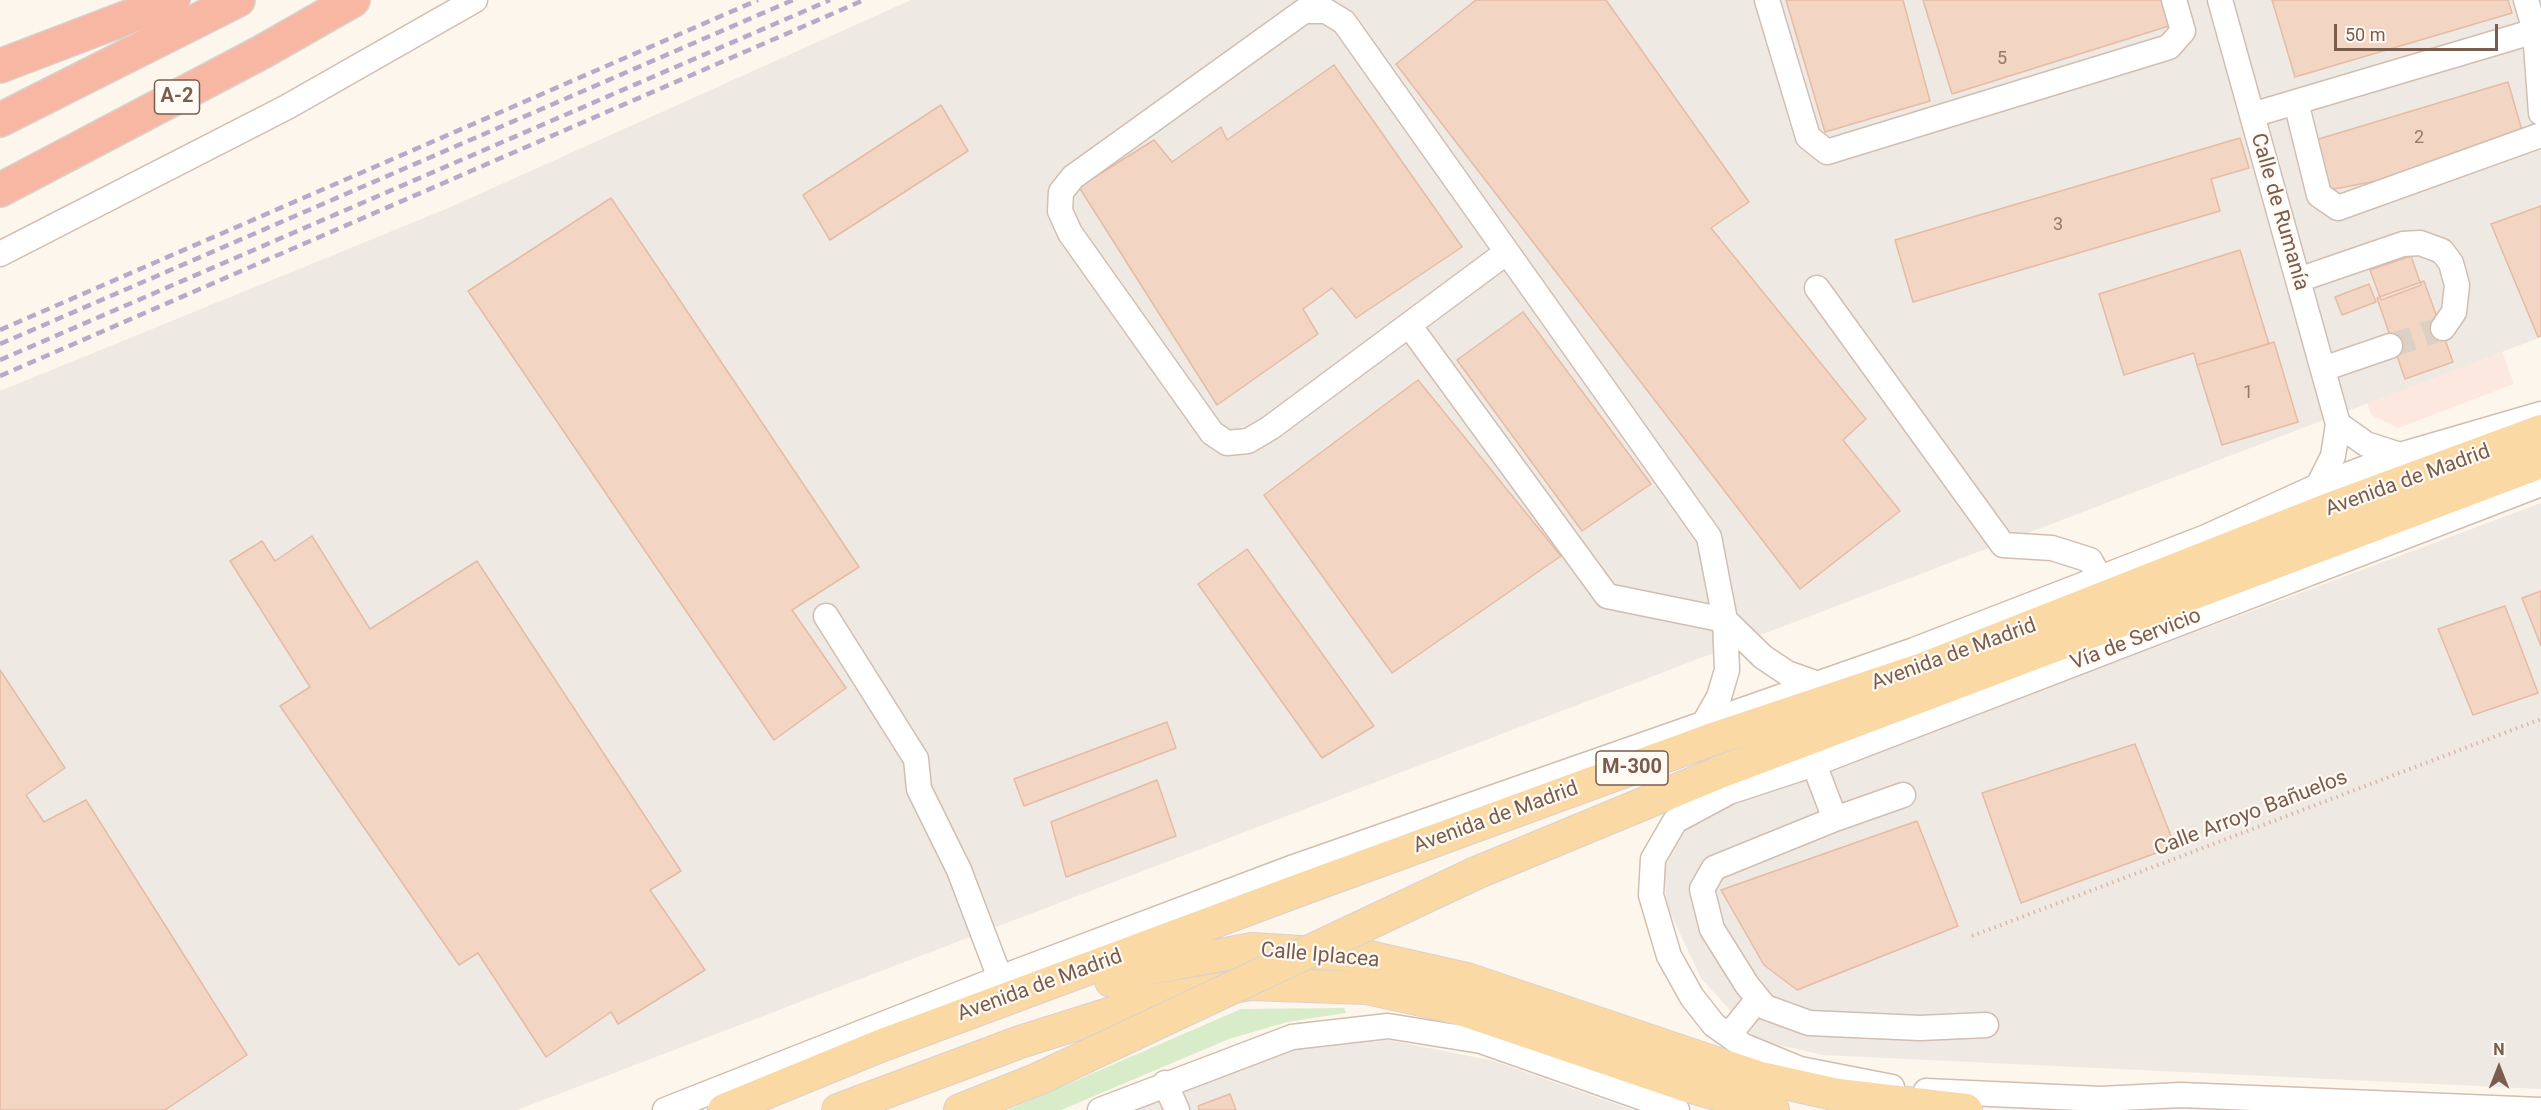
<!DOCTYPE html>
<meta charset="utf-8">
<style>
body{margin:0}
#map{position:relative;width:2541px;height:1110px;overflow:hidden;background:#fdf6ec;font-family:Roboto,sans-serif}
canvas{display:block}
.north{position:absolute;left:2469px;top:1038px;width:60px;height:60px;-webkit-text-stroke:4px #fffaf3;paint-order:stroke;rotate:0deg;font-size:16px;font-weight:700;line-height:24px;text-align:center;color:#7a5c4d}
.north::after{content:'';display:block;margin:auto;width:21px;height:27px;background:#7a5c4d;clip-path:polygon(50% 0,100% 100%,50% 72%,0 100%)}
.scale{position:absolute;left:2334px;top:24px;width:164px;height:27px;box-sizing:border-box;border:3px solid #7a5c4d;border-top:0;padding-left:8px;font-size:18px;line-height:21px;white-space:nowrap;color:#7a5c4d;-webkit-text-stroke:4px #fffaf3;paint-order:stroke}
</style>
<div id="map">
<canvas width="2541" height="1110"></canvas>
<div class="north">N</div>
<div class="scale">50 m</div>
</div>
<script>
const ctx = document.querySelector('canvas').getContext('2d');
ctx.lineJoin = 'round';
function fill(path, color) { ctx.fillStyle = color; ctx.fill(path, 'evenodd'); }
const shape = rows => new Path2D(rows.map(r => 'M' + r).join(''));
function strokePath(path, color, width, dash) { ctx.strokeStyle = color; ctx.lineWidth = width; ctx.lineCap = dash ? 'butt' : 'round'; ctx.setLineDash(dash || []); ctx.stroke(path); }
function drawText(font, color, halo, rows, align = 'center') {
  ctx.font = font + ' Roboto,sans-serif'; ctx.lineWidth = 4.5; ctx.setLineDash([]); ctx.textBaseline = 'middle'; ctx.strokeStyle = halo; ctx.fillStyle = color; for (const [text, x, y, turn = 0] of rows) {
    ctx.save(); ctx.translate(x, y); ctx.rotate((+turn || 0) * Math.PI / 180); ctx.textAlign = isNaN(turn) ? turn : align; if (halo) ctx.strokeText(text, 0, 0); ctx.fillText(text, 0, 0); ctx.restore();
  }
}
const commercial = shape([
 [2453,218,2514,384,2398,428,2371,415,2364,394]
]);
const industrial = shape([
 [911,0,2541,0,2541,337,517,1110,0,1110,0,391,446,209],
 [2541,503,2541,1089,1823,1055,1757,1040,1701,978,1667,906,1664,868,1690,821],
 [1389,1040,1494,1061,1633,1110,1116,1110,1290,1050]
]);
const green = shape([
 [1344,1008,1346,1013,1287,1022,1229,1039,1061,1110,1008,1110,1241,1009]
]);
const building = shape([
 [1476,0,1606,0,1749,202,1711,228,1866,419,1843,440,1900,511,1800,589,1396,64,1476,0],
 [1786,0,1903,0,1930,101,1825,132,1786,0],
 [1923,0,2164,0,2172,25,1952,94,1923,0],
 [2272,0,2508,0,2512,13,2295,77,2272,0],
 [1334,65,1462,247,1356,318,1332,288,1303,309,1318,334,1217,405,1079,187,1154,140,1172,162,1221,127,1227,140,1334,65],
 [2508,82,2523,134,2439,169,2324,191,2312,141,2508,82],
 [941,105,968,151,830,240,803,195,941,105],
 [2240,138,2249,168,2211,179,2220,211,1913,302,1895,240,2240,138],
 [611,198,859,567,792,610,846,688,774,740,468,291,611,198],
 [2541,206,2541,336,2538,337,2491,224,2541,206],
 [2240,250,2269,344,2197,365,2194,353,2124,375,2099,294,2240,250],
 [2411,256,2421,285,2381,300,2370,270,2411,256],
 [2424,281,2453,362,2405,379,2377,298,2424,281],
 [2369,284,2376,302,2342,315,2335,297,2369,284],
 [1523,312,1651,484,1582,531,1457,360,1523,312],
 [2274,342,2298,422,2222,445,2197,365,2274,342],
 [1418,380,1561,556,1392,673,1264,495,1418,380],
 [312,536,370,629,477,561,681,871,650,890,705,970,618,1024,611,1012,546,1057,478,953,459,965,280,706,310,687,230,561,262,541,275,561,312,536],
 [1247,549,1374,726,1322,758,1198,584,1247,549],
 [2541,591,2541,646,2522,598,2541,591],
 [2505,606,2538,693,2473,715,2438,629,2505,606],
 [0,670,65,768,26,795,44,822,86,800,247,1055,165,1110,0,1110,0,670],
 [1167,722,1176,748,1024,806,1014,779,1167,722],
 [2135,744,2175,846,2021,903,1982,793,2135,744],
 [1157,780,1176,836,1066,877,1051,822,1157,780],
 [1917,821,1958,926,1797,990,1764,965,1721,890,1917,821],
 [1230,1094,1236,1110,1199,1110,1198,1106,1230,1094]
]);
const minorTunnel = shape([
 [2390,346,2443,328]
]);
const path = shape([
 [1972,936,2541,719]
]);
const minor = shape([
 [1767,0,1808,137,1827,152,2169,47,2183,31,2174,0],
 [2220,0,2338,424,2333,456,2318,486],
 [2535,31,2541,113],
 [2296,102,2319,195,2338,208,2541,135],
 [2252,115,2535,31,2526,0],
 [0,254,287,107,475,0],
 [2298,280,2403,244,2420,243,2442,251,2451,263,2457,285,2454,312,2443,328],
 [1817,288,2003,545,2052,548,2090,560,2100,578],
 [1409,325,1607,596,1725,620,1709,537,1344,22,1326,11,1304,11,1073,177,1061,192,1060,211,1070,233,1212,433,1227,443,1248,441,1270,428,1507,252],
 [2323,369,2390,346],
 [2338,424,2366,444,2400,455],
 [826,616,916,759,919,789,959,870,1000,978],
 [1703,725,1719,697,1727,670,1725,620,1763,657,1787,673,1818,684],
 [1814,764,1835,819,1714,868,1702,889,1712,929,1747,985,1765,1007,1809,1023,1920,1028,1986,1025],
 [1835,819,1903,795],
 [1729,1035,1758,999],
 [1165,1083,1177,1110],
 [1892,1087,1800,1069,1744,1046,1714,1025,1692,997,1669,956,1651,895,1653,859,1675,821,1729,792,1814,764,2541,484],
 [1926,1091,2101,1099,2181,1095,2541,1110],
 [665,1110,1000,978,1294,867,1914,650,2206,537,2318,486,2400,455,2541,414],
 [1100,1110,1292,1037,1388,1026,1481,1041,1677,1110]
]);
const major = shape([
 [1476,873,1720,772,2541,462],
 [1111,981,1146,969,1252,949,1365,956,1467,979,1757,1077,1838,1095,1966,1110],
 [724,1110,880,1046,1305,888,1710,740,1923,669,2327,510,2541,431],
 [838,1110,1020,1042,1150,1001,1251,984,1366,988,1458,1008,1688,1086,1773,1110],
 [960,1110,1038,1079]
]);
const highway = shape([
 [0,66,173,0],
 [0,120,238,0],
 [0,190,262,52,353,0]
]);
const rail = shape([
 [0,330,758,0],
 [0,344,793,0],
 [0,360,830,0],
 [0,376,864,0]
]);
const majorBridge = shape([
 [1038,1079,1476,873]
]);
const numberNames = [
 ["5",2002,59],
 ["2",2419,138],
 ["3",2058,225],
 ["1",2248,393]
];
const shields = [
 [177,97,45],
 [1632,768,72]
];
const shieldNames = [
 ["A-2",177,97],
 ["M-300",1632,768]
];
const streetNames = [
 ["Calle de Rumanía",2279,212,74],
 ["Avenida de Madrid",2408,481,-20],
 ["Vía de Servicio",2136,640,-21],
 ["Avenida de Madrid",1954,655,-20],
 ["Calle Arroyo Bañuelos",2251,814,-21],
 ["Avenida de Madrid",1496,818,-20],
 ["Calle Iplacea",1320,956,5],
 ["Avenida de Madrid",1040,986,-20]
];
fill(commercial, '#fde8e0');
fill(industrial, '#efe9e4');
fill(green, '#d8ecc9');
fill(building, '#f3d5c3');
strokePath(building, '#e6bba3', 1.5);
strokePath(minorTunnel, '#dcd0c4', 24, [24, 12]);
strokePath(minor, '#d1beb0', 27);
strokePath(major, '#dad1cd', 34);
strokePath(highway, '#dad1cd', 36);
strokePath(path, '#d9b8a5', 4, [1.5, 4.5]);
strokePath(minor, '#fff', 24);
strokePath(major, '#fbd9a5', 32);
strokePath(highway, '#f7b7a3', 33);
strokePath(rail, '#b9a8c9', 4.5, [9, 6]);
strokePath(majorBridge, '#dad1cd', 34, []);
strokePath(majorBridge, '#fbd9a5', 32);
drawText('18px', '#987a6a', null, numberNames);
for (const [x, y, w] of shields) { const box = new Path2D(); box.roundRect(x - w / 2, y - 17, w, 34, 4.5); ctx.fillStyle = '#fffaf3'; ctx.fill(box); strokePath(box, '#7a5c4d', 1.5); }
drawText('bold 20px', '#7a5c4d', null, shieldNames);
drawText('21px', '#7a5c4d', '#fffaf3', streetNames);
</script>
